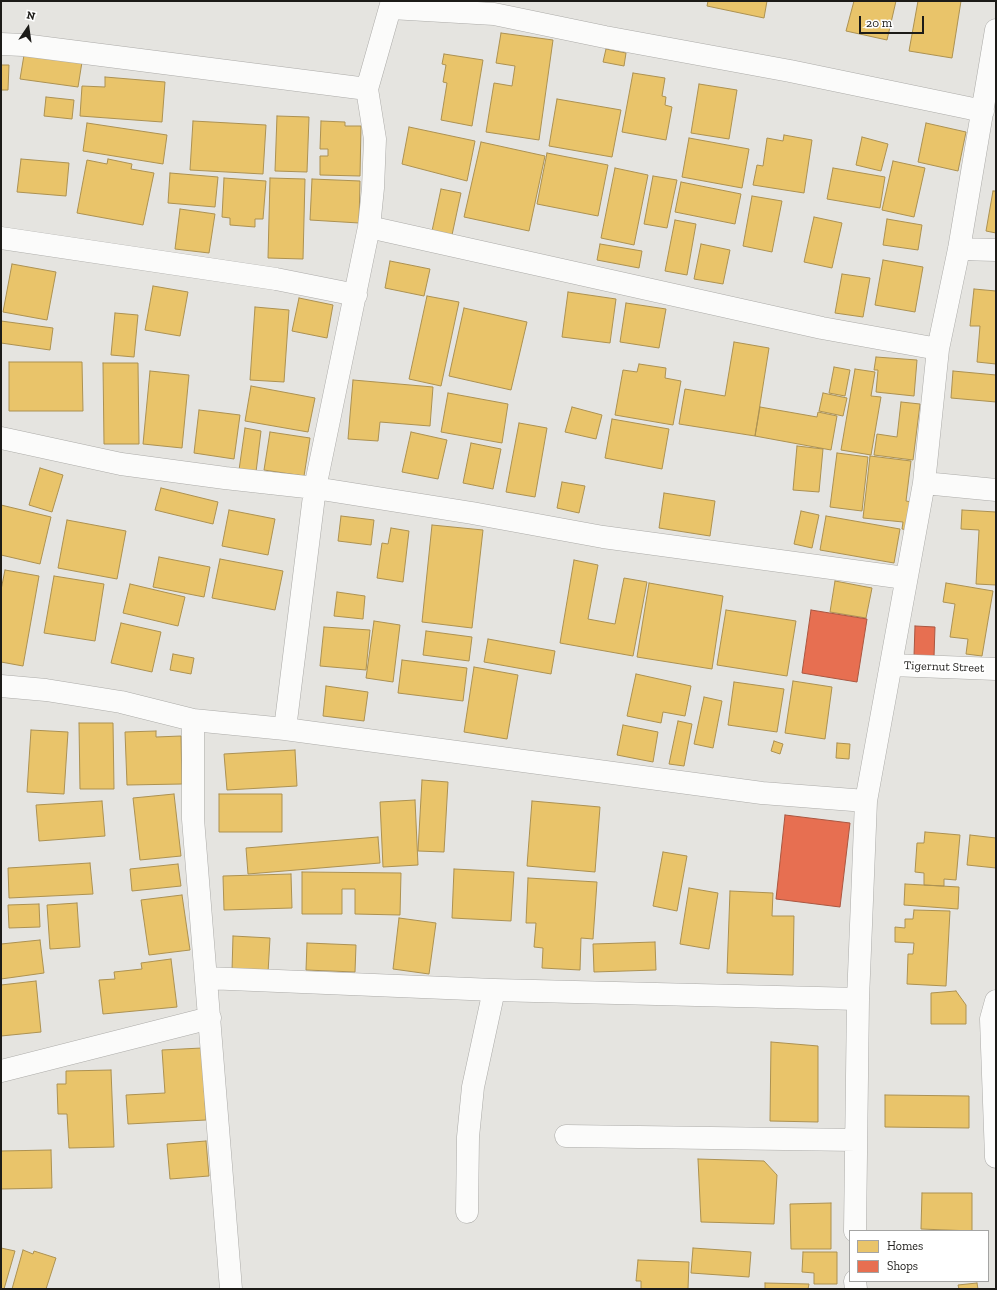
<!DOCTYPE html>
<style>
body{margin:0}
#map{position:relative;width:997px;height:1290px;overflow:hidden;background:#e5e4e0;font-family:"Zilla Slab",serif}
canvas{display:block}
.frame{position:absolute;inset:0;border:2px solid #1c1b18;pointer-events:none}
.legend{position:absolute;left:849px;top:1230px;width:140px;height:52px;box-sizing:border-box;background:#fff;border:1px solid #a4a4a3;margin:0;padding:5px 7px;list-style:none;font-size:12px;color:#1c1b18}
.legend li{display:flex;align-items:center;gap:8px;height:20px}
.legend b{width:20px;border:1px solid #a4a4a3}
.north{position:absolute;left:8px;top:8px;width:40px;height:40px;-webkit-text-stroke:3px #fff;paint-order:stroke;rotate:13deg;font-size:11px;font-weight:700;line-height:16px;text-align:center;color:#1c1b18}
.north::after{content:'';display:block;margin:auto;width:14px;height:18px;background:#1c1b18;clip-path:polygon(50% 0,100% 100%,50% 72%,0 100%)}
.scale{position:absolute;left:859px;top:16px;width:65px;height:18px;box-sizing:border-box;border:2px solid #1c1b18;border-top:0;padding-left:5px;font-size:12px;line-height:14px;white-space:nowrap;color:#1c1b18;-webkit-text-stroke:3px #fff;paint-order:stroke}
</style>
<div id="map">
<canvas width="997" height="1290"></canvas>
<div class="frame"></div>
<ul class="legend">
<li><b style="height:11px;background:#e9c46a"></b>Homes</li>
<li><b style="height:11px;background:#e76f51"></b>Shops</li>
</ul>
<div class="north">N</div>
<div class="scale">20 m</div>
</div>
<script>
const ctx = document.querySelector('canvas').getContext('2d');
ctx.lineJoin = 'round';
function fill(path, color) { ctx.fillStyle = color; ctx.fill(path, 'evenodd'); }
const shape = rows => new Path2D(rows.map(r => 'M' + r).join(''));
function strokePath(path, color, width, dash) { ctx.strokeStyle = color; ctx.lineWidth = width; ctx.lineCap = dash ? 'butt' : 'round'; ctx.setLineDash(dash || []); ctx.stroke(path); }
function drawText(font, color, halo, rows, align = 'center') {
  ctx.font = font + ' "Zilla Slab",serif'; ctx.lineWidth = 4; ctx.setLineDash([]); ctx.textBaseline = 'middle'; ctx.strokeStyle = halo; ctx.fillStyle = color; for (const [text, x, y, turn = 0] of rows) {
    ctx.save(); ctx.translate(x, y); ctx.rotate((+turn || 0) * Math.PI / 180); ctx.textAlign = isNaN(turn) ? turn : align; if (halo) ctx.strokeText(text, 0, 0); ctx.fillText(text, 0, 0); ctx.restore();
  }
}
const homes = shape([
 [708,1,767,1,764,18,707,6,708,1],
 [854,1,896,1,887,40,846,31,854,1],
 [918,1,961,1,952,58,909,51,918,1],
 [501,33,553,40,539,140,486,132,494,83,512,86,515,66,496,63,501,33],
 [606,49,626,53,624,66,603,62,606,49],
 [444,54,483,60,472,126,441,120,447,83,443,82,446,65,442,64,444,54],
 [24,55,82,62,78,87,20,79,24,55],
 [1,65,9,65,8,90,1,90,1,65],
 [633,73,665,78,662,96,666,97,665,105,672,107,666,140,622,132,633,73],
 [105,77,165,82,162,122,80,116,82,86,105,87,105,77],
 [699,84,737,90,729,139,691,133,699,84],
 [46,97,74,100,72,119,44,116,46,97],
 [557,99,621,110,612,157,549,146,557,99],
 [277,116,309,117,307,172,275,171,277,116],
 [193,121,266,125,263,174,190,170,193,121],
 [321,121,345,122,345,126,361,126,360,176,320,175,320,156,328,156,328,149,320,149,321,121],
 [87,123,167,135,163,164,83,151,87,123],
 [926,123,966,132,958,171,918,162,926,123],
 [409,127,475,141,467,181,402,164,409,127],
 [784,135,812,140,804,193,753,185,757,165,763,166,767,138,783,141,784,135],
 [862,137,888,144,881,171,856,165,862,137],
 [689,138,749,149,742,188,682,177,689,138],
 [481,142,545,156,529,231,464,217,481,142],
 [547,153,608,165,598,216,537,204,547,153],
 [21,159,69,163,66,196,17,192,21,159],
 [108,159,132,164,131,169,154,173,143,225,77,213,87,160,107,164,108,159],
 [893,161,925,168,914,217,882,210,893,161],
 [615,168,648,175,634,245,601,238,615,168],
 [833,168,885,177,880,208,827,199,833,168],
 [170,173,218,177,215,207,168,203,170,173],
 [653,176,677,180,667,228,644,224,653,176],
 [224,178,266,181,263,219,255,219,255,227,230,225,230,218,222,217,224,178],
 [270,178,305,179,303,259,268,258,270,178],
 [312,179,360,181,359,223,310,220,312,179],
 [681,182,741,194,735,224,675,212,681,182],
 [441,189,461,193,452,235,432,231,441,189],
 [993,191,996,191,996,233,986,231,993,191],
 [752,196,782,201,772,252,743,246,752,196],
 [180,209,215,214,209,253,175,249,180,209],
 [814,217,842,223,832,268,804,262,814,217],
 [887,219,922,225,918,250,883,245,887,219],
 [675,220,696,224,687,275,665,271,675,220],
 [600,244,642,251,639,268,597,260,600,244],
 [701,244,730,250,723,284,694,279,701,244],
 [883,260,923,267,915,312,875,305,883,260],
 [390,261,430,269,424,296,385,288,390,261],
 [12,264,56,272,47,320,3,312,12,264],
 [842,274,870,278,863,317,835,313,842,274],
 [153,286,188,292,180,336,145,330,153,286],
 [974,289,996,291,996,364,977,362,980,326,970,326,974,289],
 [568,292,616,299,610,343,562,337,568,292],
 [427,296,459,302,441,386,409,379,427,296],
 [299,298,333,305,327,338,292,331,299,298],
 [626,303,666,309,659,348,620,342,626,303],
 [255,307,289,310,284,382,250,380,255,307],
 [464,308,527,322,511,390,449,376,464,308],
 [115,313,138,315,134,357,111,355,115,313],
 [1,321,53,328,50,350,1,343,1,321],
 [734,342,769,348,755,436,679,424,685,389,725,396,734,342],
 [876,357,917,360,914,396,876,392,878,370,874,370,876,357],
 [9,362,82,362,83,411,9,411,9,362],
 [103,363,138,363,139,444,104,444,103,363],
 [639,364,666,368,665,378,681,381,673,425,615,415,623,370,637,372,639,364],
 [834,367,850,370,845,396,829,393,834,367],
 [855,369,875,372,871,396,881,397,871,455,841,450,855,369],
 [150,371,189,375,182,448,143,444,150,371],
 [953,371,996,375,996,402,951,398,953,371],
 [353,380,433,387,430,426,380,422,378,441,348,439,353,380],
 [251,386,315,398,308,432,245,421,251,386],
 [448,393,508,404,502,443,441,432,448,393],
 [823,393,847,398,843,416,819,411,823,393],
 [901,402,920,404,913,460,874,455,877,434,897,437,901,402],
 [572,407,602,415,596,439,565,432,572,407],
 [760,407,817,417,818,412,837,416,831,450,755,436,760,407],
 [199,410,240,415,234,459,194,453,199,410],
 [612,419,669,429,662,469,605,458,612,419],
 [519,423,547,428,535,497,506,492,519,423],
 [245,428,261,431,256,472,239,470,245,428],
 [270,432,310,438,304,476,264,470,270,432],
 [411,432,447,440,438,479,402,472,411,432],
 [471,443,501,449,493,489,463,483,471,443],
 [797,446,823,449,819,492,793,490,797,446],
 [837,453,868,457,862,511,830,507,837,453],
 [870,456,911,461,906,501,912,502,909,530,902,529,903,522,863,518,870,456],
 [40,468,63,475,52,512,29,505,40,468],
 [562,482,585,486,579,513,557,508,562,482],
 [161,488,218,502,213,524,155,510,161,488],
 [664,493,715,501,710,536,659,528,664,493],
 [1,505,51,517,40,564,1,555,1,505],
 [229,510,275,519,268,555,222,546,229,510],
 [962,510,996,512,996,585,976,584,979,530,961,529,962,510],
 [801,511,819,515,812,548,794,544,801,511],
 [341,516,374,520,371,545,338,541,341,516],
 [826,516,900,529,894,563,820,550,826,516],
 [67,520,126,531,117,579,58,568,67,520],
 [432,525,483,530,472,628,422,622,432,525],
 [391,528,409,531,403,582,377,578,382,543,388,544,391,528],
 [159,557,210,567,204,597,153,587,159,557],
 [220,559,283,571,275,610,212,598,220,559],
 [574,560,598,565,588,619,615,624,624,578,647,582,633,656,560,643,574,560],
 [5,570,39,576,23,666,1,662,1,590,5,570],
 [54,576,104,584,95,641,44,633,54,576],
 [835,581,872,588,866,618,830,612,835,581],
 [649,583,723,596,712,669,637,657,649,583],
 [946,583,993,591,982,656,966,654,968,639,950,637,955,604,943,602,946,583],
 [130,584,185,597,178,626,123,613,130,584],
 [337,592,365,596,363,619,334,616,337,592],
 [726,610,796,621,787,676,717,665,726,610],
 [374,621,400,625,393,682,366,678,374,621],
 [121,623,161,632,152,672,111,663,121,623],
 [324,627,370,630,366,670,320,666,324,627],
 [426,631,472,637,469,661,423,655,426,631],
 [488,639,555,651,551,674,484,662,488,639],
 [173,654,194,658,191,674,170,670,173,654],
 [402,660,467,668,463,701,398,693,402,660],
 [474,667,518,675,507,739,464,732,474,667],
 [636,674,691,686,685,716,663,712,661,723,627,716,636,674],
 [793,681,832,687,825,739,785,733,793,681],
 [734,682,784,689,777,732,728,725,734,682],
 [326,686,368,692,364,721,323,716,326,686],
 [704,697,722,701,713,748,694,744,704,697],
 [678,721,692,724,684,766,669,764,678,721],
 [79,723,113,723,114,789,80,789,79,723],
 [623,725,658,732,653,762,617,755,623,725],
 [31,730,68,732,64,794,27,792,31,730],
 [156,731,156,737,181,736,182,784,127,785,125,732,156,731],
 [774,741,783,744,780,754,771,751,774,741],
 [837,743,850,744,849,759,836,758,837,743],
 [295,750,297,786,227,790,224,754,295,750],
 [422,780,448,782,444,852,418,851,422,780],
 [174,794,181,856,140,860,133,798,174,794],
 [219,794,282,794,282,832,219,832,219,794],
 [415,800,418,865,383,867,380,802,415,800],
 [102,801,105,836,39,841,36,805,102,801],
 [532,801,600,807,595,872,527,866,532,801],
 [925,832,960,835,956,880,944,879,944,886,924,885,924,873,915,872,917,843,924,843,925,832],
 [970,835,996,838,996,868,967,865,970,835],
 [378,837,380,863,248,874,246,848,378,837],
 [663,852,687,856,677,911,653,906,663,852],
 [90,863,93,894,9,898,8,868,90,863],
 [178,864,181,886,132,891,130,869,178,864],
 [454,869,514,872,511,921,452,918,454,869],
 [302,872,401,873,400,915,355,914,355,889,342,889,342,914,302,914,302,872],
 [291,874,292,908,224,910,223,876,291,874],
 [528,878,597,882,593,939,581,938,580,970,542,968,543,948,534,947,536,923,526,923,528,878],
 [905,884,959,887,958,909,904,905,905,884],
 [689,888,718,893,709,949,680,944,689,888],
 [730,891,773,893,772,916,794,916,793,975,727,973,730,891],
 [182,895,190,950,149,955,141,900,182,895],
 [77,903,80,947,50,949,47,905,77,903],
 [39,904,40,927,9,928,8,905,39,904],
 [914,910,950,911,946,986,907,984,908,954,913,954,914,943,895,942,895,927,905,928,905,919,913,919,914,910],
 [399,918,436,923,429,974,393,969,399,918],
 [233,936,270,938,268,973,232,971,233,936],
 [40,940,44,973,1,979,1,944,40,940],
 [655,942,656,970,594,972,593,944,655,942],
 [307,943,356,945,355,972,306,970,307,943],
 [171,959,177,1007,103,1014,99,980,115,979,114,972,142,969,141,963,171,959],
 [36,981,41,1032,1,1036,1,985,36,981],
 [956,991,966,1005,966,1024,931,1024,931,993,956,991],
 [771,1042,818,1046,818,1122,770,1121,771,1042],
 [202,1048,206,1120,128,1124,126,1095,165,1093,162,1050,202,1048],
 [111,1070,114,1147,69,1148,67,1114,58,1114,57,1084,66,1084,66,1071,111,1070],
 [885,1095,969,1096,969,1128,885,1127,885,1095],
 [206,1141,209,1176,170,1179,167,1144,206,1141],
 [51,1150,52,1188,1,1189,1,1151,51,1150],
 [698,1159,764,1161,777,1175,774,1224,701,1222,698,1159],
 [922,1193,972,1193,972,1231,921,1229,922,1193],
 [831,1203,831,1249,791,1249,790,1204,831,1203],
 [1,1248,15,1251,4,1289,1,1289,1,1248],
 [693,1248,751,1252,749,1277,691,1273,693,1248],
 [23,1250,33,1254,34,1251,56,1258,46,1289,12,1289,23,1250],
 [803,1252,837,1252,837,1284,814,1284,814,1273,802,1272,803,1252],
 [638,1260,689,1262,688,1289,641,1289,641,1281,636,1281,638,1260],
 [765,1283,809,1284,808,1289,765,1289,765,1283],
 [977,1283,978,1289,959,1289,958,1285,977,1283]
]);
const shops = shape([
 [811,610,867,619,857,682,802,673,811,610],
 [915,626,935,627,934,657,914,656,915,626],
 [785,815,850,823,840,907,776,899,785,815]
]);
const minor = shape([
 [391,8,494,14,605,37,790,71,983,111],
 [1,44,23,45,367,89],
 [369,227,822,328,938,349],
 [1,238,276,279,356,295],
 [959,249,996,250],
 [1,438,121,464,225,478,315,488,472,513,603,537,905,578],
 [924,483,996,490],
 [891,665,996,669],
 [1,686,46,690,121,702,193,720,285,729,762,793,866,801],
 [193,720,193,819,231,1289],
 [285,729,315,488,369,227,373,188,375,139,367,89,392,1],
 [206,978,494,990,858,999],
 [996,1001,991,1019,996,1157],
 [1,1071,210,1018],
 [566,1136,856,1140],
 [467,1212,468,1137,473,1087,494,990],
 [855,1231,858,999,866,801,924,483,938,349,959,249,996,30],
 [855,1281,856,1289]
]);
const streetNames = [
 ["Tigernut Street",944,667,2]
];
fill(homes, '#e9c46a');
strokePath(homes, '#ac9151', 1);
fill(shops, '#e76f51');
strokePath(shops, '#aa5640', 1);
strokePath(minor, '#acaba8', 23);
strokePath(minor, '#fbfbfa', 22);
drawText('12px', '#1c1b18', '#fff', streetNames);
</script>
